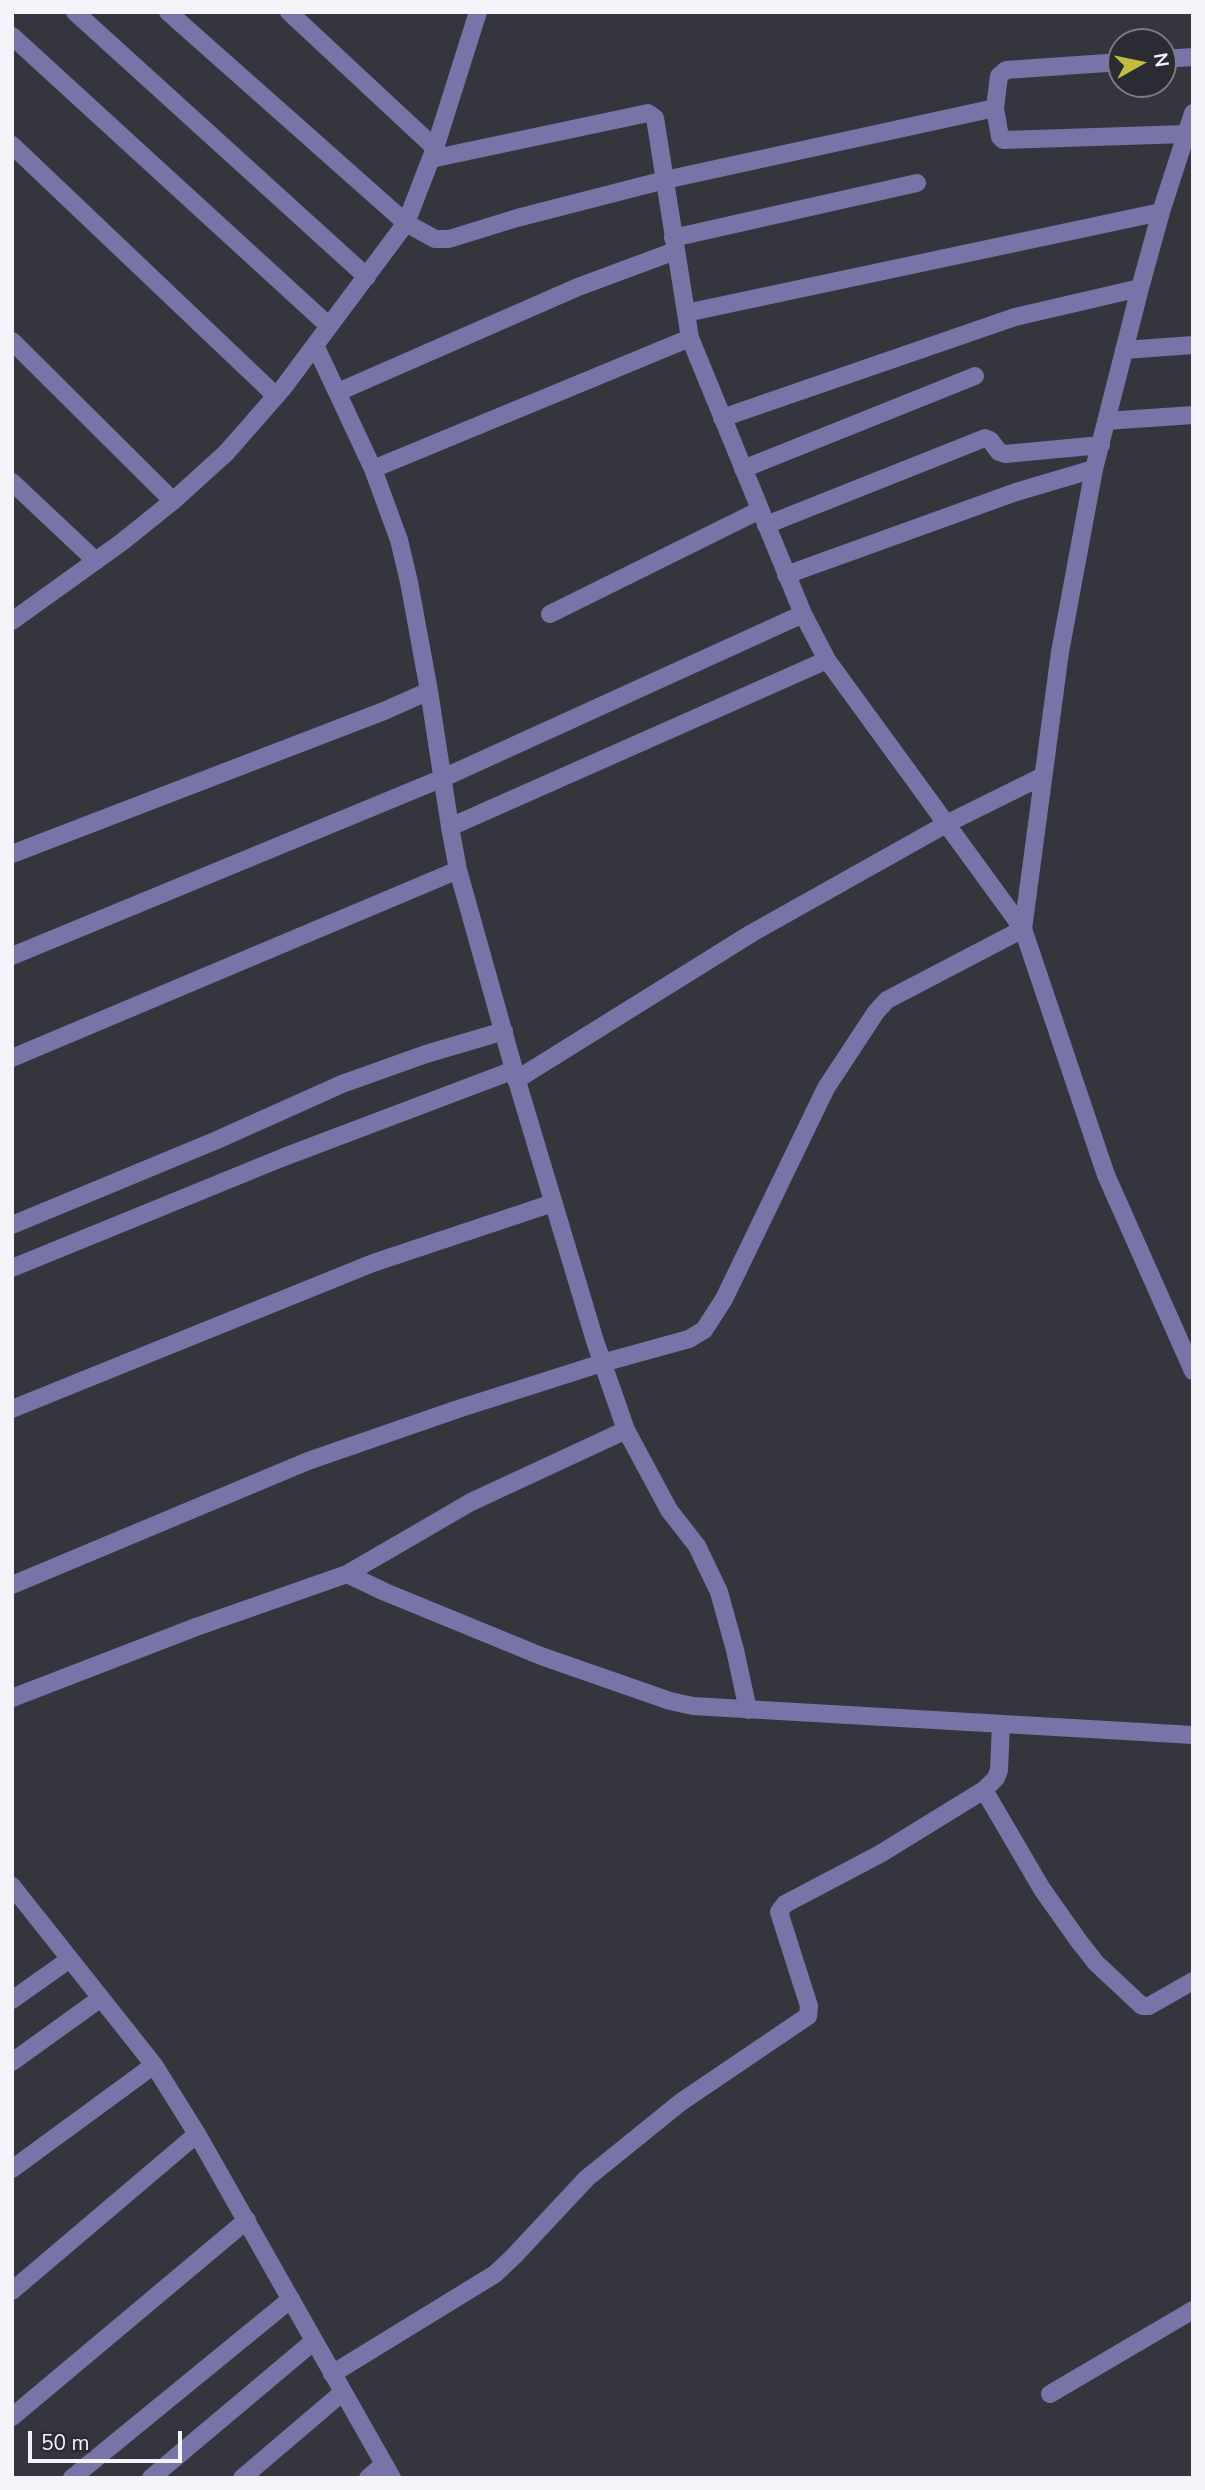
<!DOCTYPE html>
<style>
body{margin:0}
#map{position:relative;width:1205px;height:2490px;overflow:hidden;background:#35353e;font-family:"Nunito Sans",sans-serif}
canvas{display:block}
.frame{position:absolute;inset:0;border:14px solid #f3f3f9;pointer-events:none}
.north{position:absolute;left:1107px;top:28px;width:70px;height:70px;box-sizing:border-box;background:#2b2b34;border:2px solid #7b7b83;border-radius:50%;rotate:81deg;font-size:19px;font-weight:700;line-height:28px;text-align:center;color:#f3f3f9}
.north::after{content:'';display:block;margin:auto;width:24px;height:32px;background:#c2bd3f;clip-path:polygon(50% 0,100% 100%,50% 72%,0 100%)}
.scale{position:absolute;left:28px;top:2431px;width:154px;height:32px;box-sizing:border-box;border:4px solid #f3f3f9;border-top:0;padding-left:9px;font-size:21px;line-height:24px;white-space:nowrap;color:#f3f3f9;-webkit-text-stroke:5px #2b2b34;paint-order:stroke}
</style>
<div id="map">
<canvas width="1205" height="2490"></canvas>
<div class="frame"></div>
<div class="north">N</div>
<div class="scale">50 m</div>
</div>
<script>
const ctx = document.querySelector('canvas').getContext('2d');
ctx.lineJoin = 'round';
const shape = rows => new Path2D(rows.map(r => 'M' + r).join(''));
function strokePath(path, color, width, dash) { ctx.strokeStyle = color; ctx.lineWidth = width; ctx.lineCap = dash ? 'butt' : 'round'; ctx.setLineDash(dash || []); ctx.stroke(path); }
const minor = shape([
 [75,12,367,277],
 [168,12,406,223,435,239,449,239,517,218,665,180,995,108,1000,137,1003,140,1186,134],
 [289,12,435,148],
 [12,36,329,326],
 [1163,59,1193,57],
 [995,108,999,76,1006,70,1121,62],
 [12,145,276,396],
 [431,159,648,113,655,118,690,338,803,614,827,660,1023,929,1106,1175,1193,1371],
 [673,238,917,183],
 [686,313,1161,212],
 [12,341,173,501],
 [315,345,373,469,399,540,409,582,429,691,450,827,458,870,520,1091,595,1341,626,1430,669,1510,697,1546,719,1592,735,1650,748,1710],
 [1124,350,1193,345],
 [338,392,578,287,675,251],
 [722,418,1015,317,1140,288],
 [1106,421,1193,415],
 [373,469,690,338],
 [743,469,975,376],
 [12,482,96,561],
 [766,525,985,438,990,440,999,452,1005,454,1101,445],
 [786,575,1016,492,1094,469],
 [550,614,760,510],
 [12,621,122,542,173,501,226,453,283,388,406,223,435,148,478,12],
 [450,827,827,660],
 [12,854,384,711,429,691],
 [12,956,443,778,803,614],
 [12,1058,458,870],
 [516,1080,752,933,948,823,1043,776],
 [12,1225,217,1140,342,1084,426,1054,504,1031],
 [12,1268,284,1157,514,1070],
 [12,1409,373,1263,553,1203],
 [347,1574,471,1502,626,1430],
 [12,1585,308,1461,458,1409,602,1363,689,1339,704,1330,724,1299,826,1088,876,1012,887,1000,1023,929,1060,652,1094,469,1140,288,1161,212,1193,113],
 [12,1698,196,1627,347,1574,385,1592,541,1656,670,1701,693,1706,1193,1735],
 [984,1790,1042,1889,1078,1940,1096,1963,1142,2006,1149,2006,1193,1981],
 [12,1886,154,2065,197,2134,392,2478],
 [12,2000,70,1959],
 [12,2062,101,1998],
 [12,2169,154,2065],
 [12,2291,197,2134],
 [332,2374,495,2274,514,2256,587,2178,681,2102,808,2016,809,2006,779,1912,785,1904,880,1854,984,1790,996,1778,999,1770,1001,1724],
 [1050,2394,1193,2310],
 [12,2417,247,2220],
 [72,2478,291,2299],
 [151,2478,314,2341],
 [242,2478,343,2392],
 [368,2478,384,2464]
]);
strokePath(minor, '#7874a7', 18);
</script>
